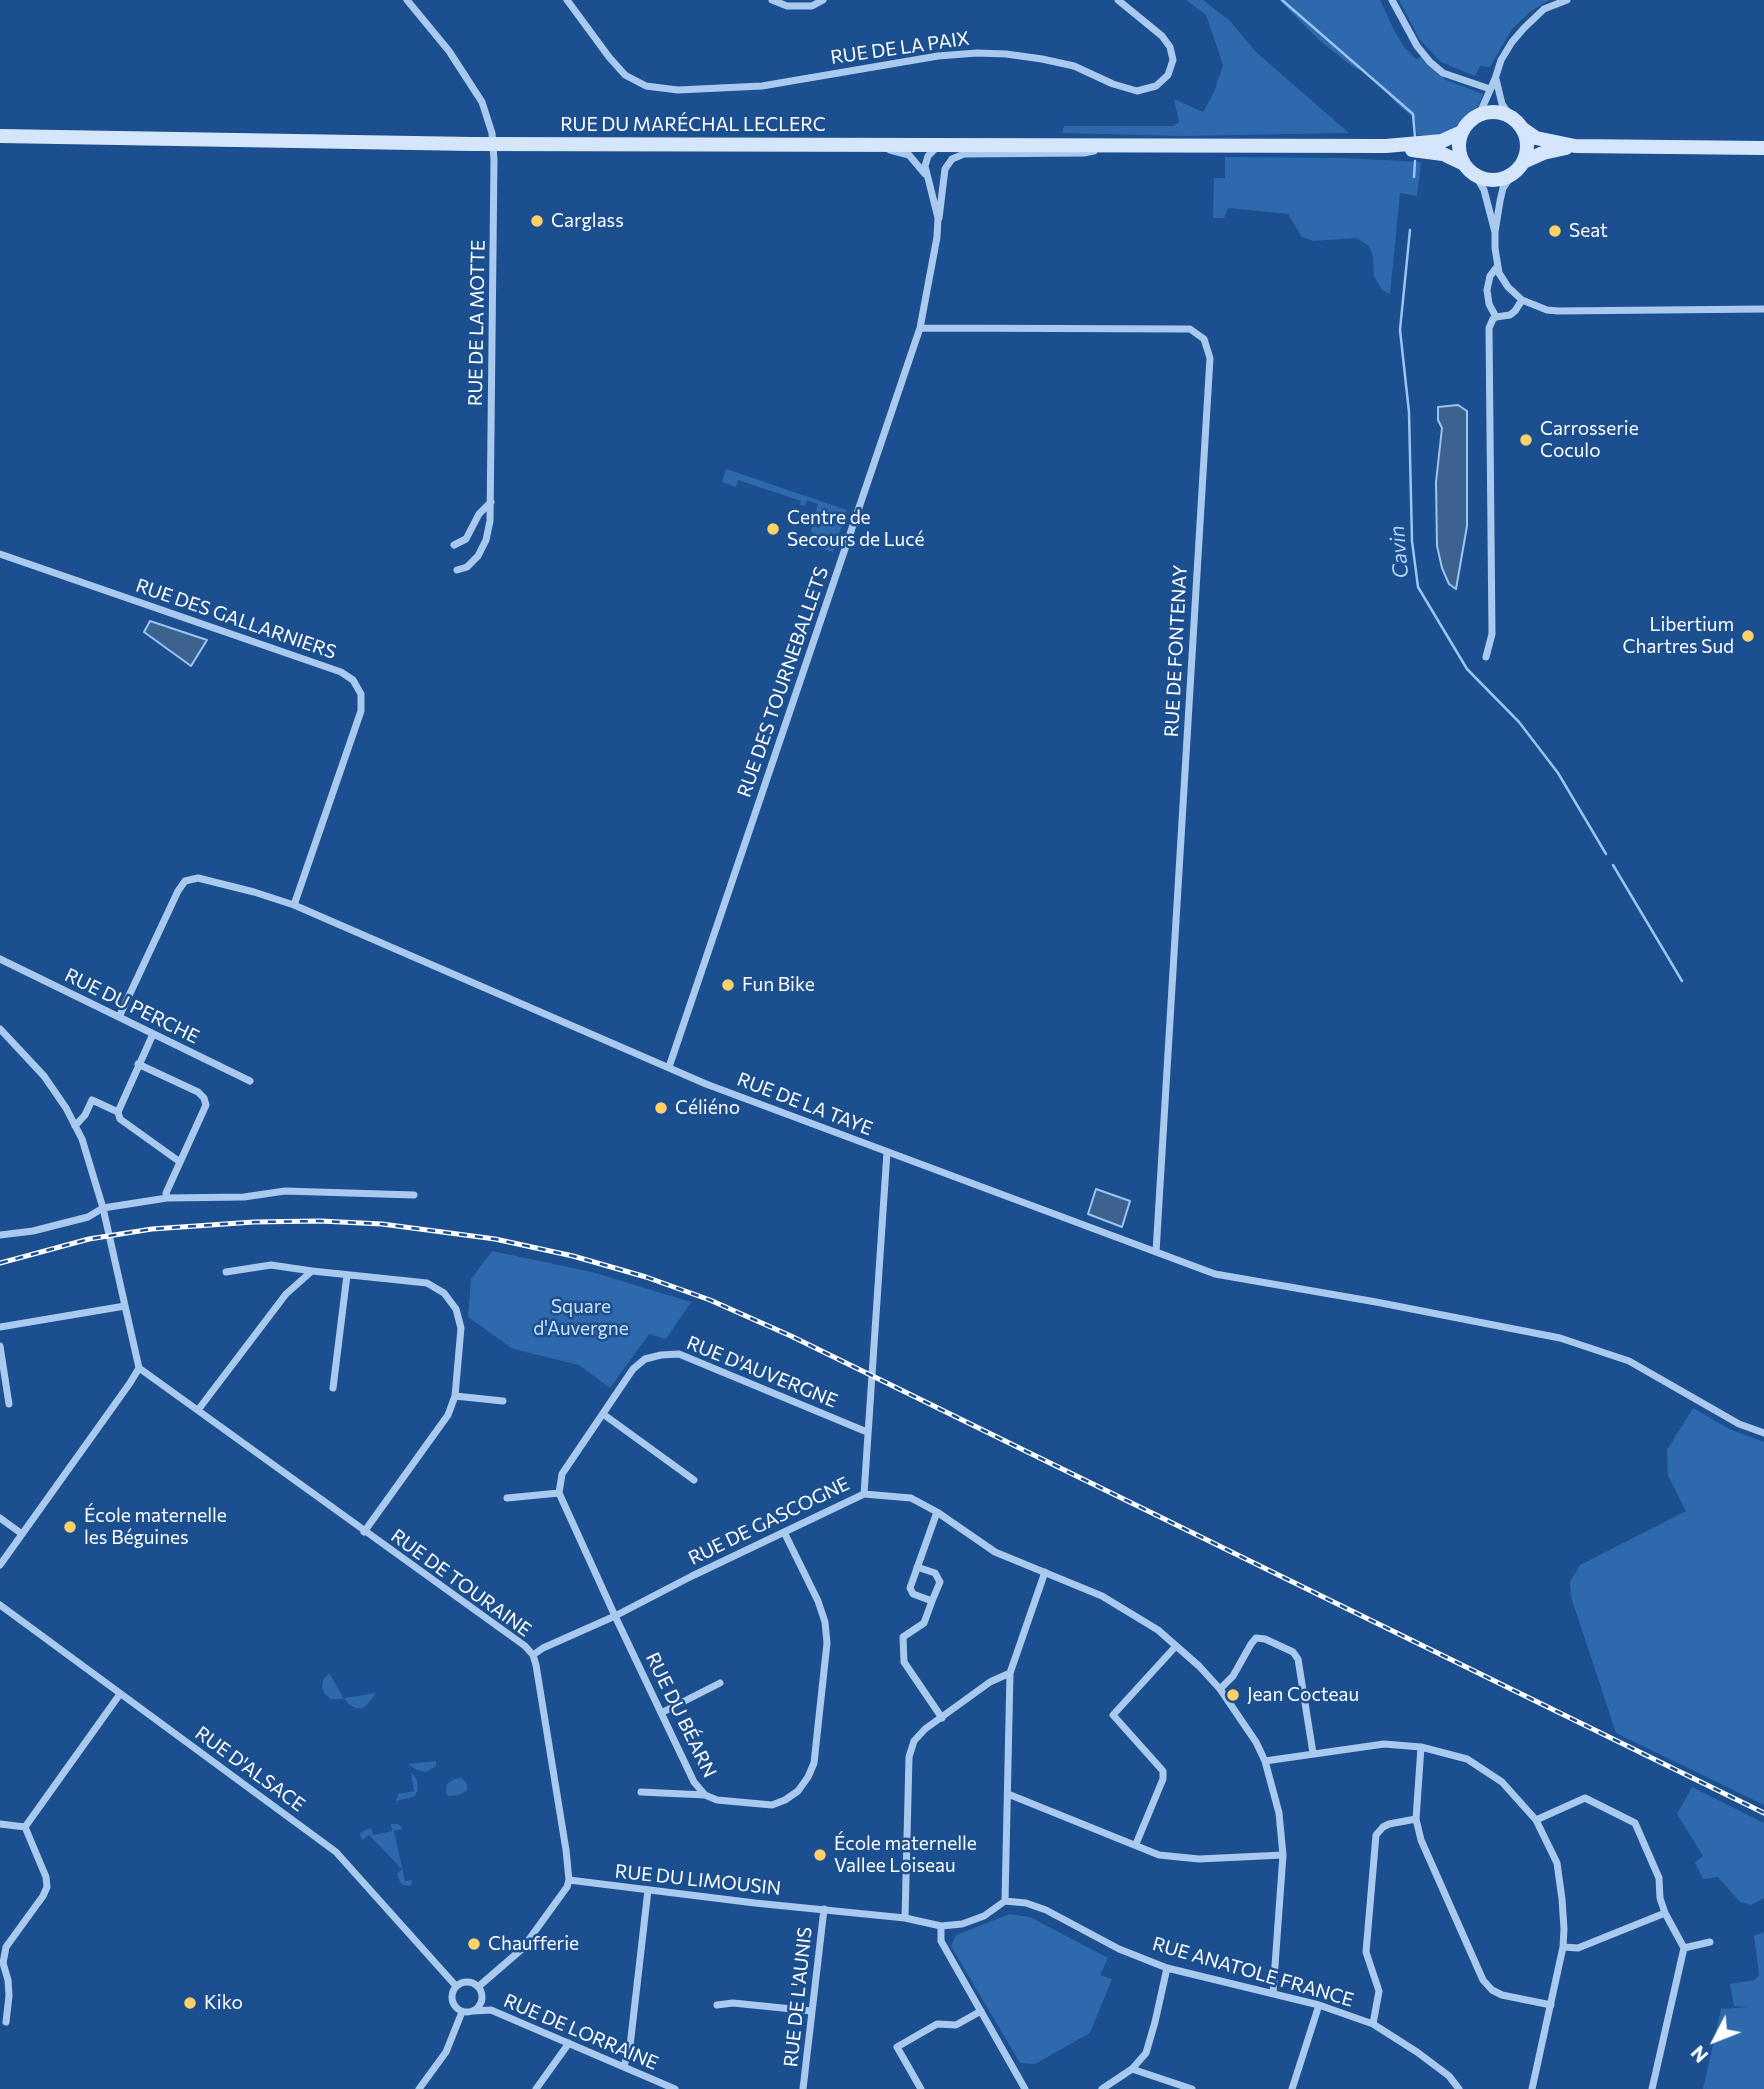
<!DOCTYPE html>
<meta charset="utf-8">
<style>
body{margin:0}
#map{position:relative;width:1764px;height:2089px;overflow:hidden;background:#1b4f8f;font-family:Commissioner,sans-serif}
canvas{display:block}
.north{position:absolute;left:1680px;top:2005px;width:70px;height:70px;-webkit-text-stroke:5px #1b4f8f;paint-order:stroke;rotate:228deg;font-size:19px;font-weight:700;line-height:28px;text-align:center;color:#fff}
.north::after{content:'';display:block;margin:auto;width:24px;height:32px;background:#fff;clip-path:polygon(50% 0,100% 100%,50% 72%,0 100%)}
</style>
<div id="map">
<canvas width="1764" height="2089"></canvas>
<div class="north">N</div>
</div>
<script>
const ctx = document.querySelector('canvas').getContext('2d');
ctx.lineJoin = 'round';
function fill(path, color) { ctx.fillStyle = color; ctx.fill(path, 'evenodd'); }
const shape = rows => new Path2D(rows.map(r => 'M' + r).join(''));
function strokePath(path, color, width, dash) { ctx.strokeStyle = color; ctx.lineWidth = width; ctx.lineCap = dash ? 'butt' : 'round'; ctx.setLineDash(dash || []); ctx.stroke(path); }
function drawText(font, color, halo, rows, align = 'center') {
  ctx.font = font + ' Commissioner,sans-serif'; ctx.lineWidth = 5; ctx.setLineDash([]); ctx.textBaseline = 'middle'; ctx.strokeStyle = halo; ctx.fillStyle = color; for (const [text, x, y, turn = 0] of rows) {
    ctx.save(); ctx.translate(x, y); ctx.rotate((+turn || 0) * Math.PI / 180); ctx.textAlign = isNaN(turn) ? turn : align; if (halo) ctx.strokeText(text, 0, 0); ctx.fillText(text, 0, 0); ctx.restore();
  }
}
const green = shape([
 [1186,0,1203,0,1230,21,1256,52,1349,133,1182,136,1062,133,1064,126,1174,126,1179,122,1174,99,1203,112,1214,92,1223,65,1206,15],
 [1279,0,1380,0,1394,30,1404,47,1416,59,1422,56,1446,80,1483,94,1478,107,1469,113,1451,131,1431,136,1417,135,1415,119,1397,104,1369,73,1354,68,1319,40],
 [1399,0,1549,0,1530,12,1512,29,1490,67,1480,66,1475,76,1441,62,1420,40],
 [1225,157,1343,158,1421,162,1417,196,1400,193,1390,294,1382,290,1374,276,1373,256,1369,246,1357,238,1313,241,1302,237,1288,214,1228,208,1224,218,1213,218,1214,178,1225,178],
 [726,469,847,510,833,552,821,548,811,530,813,525,819,528,823,517,815,514,818,504,807,500,805,506,800,505,801,501,738,480,736,487,722,482],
 [492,1251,592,1272,691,1302,666,1339,649,1334,610,1388,579,1365,513,1349,468,1317,471,1279],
 [1693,1408,1729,1429,1764,1442,1764,1805,1616,1733,1571,1597,1570,1582,1580,1565,1686,1511,1668,1476,1667,1450],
 [329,1673,342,1695,343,1699,331,1699,325,1694,322,1688,323,1680],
 [376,1693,367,1705,362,1708,355,1708,350,1705,344,1698],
 [436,1761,436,1766,426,1772,417,1770,408,1764],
 [411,1772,417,1780,418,1789,415,1796,396,1801,398,1794,414,1791],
 [462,1778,467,1784,467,1791,459,1795,449,1796,446,1793,447,1784,454,1779],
 [1692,1787,1764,1823,1764,1898,1751,1905,1740,1902,1718,1877,1703,1879,1695,1863,1703,1856,1677,1814],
 [391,1824,398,1824,401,1826,402,1829,394,1831,405,1881,412,1880,411,1886,403,1885,400,1882,397,1874,402,1869,369,1835,362,1840,360,1834,363,1831,371,1828,373,1835,392,1831],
 [1010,1914,1030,1917,1108,1958,1100,1975,1112,1979,1090,2033,1035,2064,1020,2063,951,1946,956,1935],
 [1764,1932,1764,2089,1703,2089,1721,2009,1750,2007,1734,2006,1730,1984,1755,1980,1759,1975,1754,1936]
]);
const water = shape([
 [1458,405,1467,411,1467,526,1456,589,1449,584,1442,568,1437,546,1436,482,1442,428,1438,420,1438,407,1458,405],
 [150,621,207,640,191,666,144,632,150,621],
 [1096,1189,1130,1201,1122,1227,1088,1214,1096,1189]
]);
const stream = shape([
 [1282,0,1413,114,1415,137],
 [1414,177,1415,161],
 [1410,230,1400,330,1409,412,1412,541,1418,587,1467,669,1519,722,1558,773,1606,854],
 [1613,865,1682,981]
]);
const street = shape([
 [407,0,449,51,482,102,492,133,494,160,490,521,486,540,478,556,467,567,457,570],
 [567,0,609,57,625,75,646,86,678,90,762,86,938,56,977,53,1006,54,1042,59,1074,66,1113,84,1137,91,1156,86,1168,75,1173,60,1170,47,1162,36,1118,0],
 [772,0,787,6,812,6,823,0],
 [1392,0,1417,46,1430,62,1443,73,1490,89],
 [1496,79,1502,104,1511,117],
 [1479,115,1495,79,1501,60,1512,42,1524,28,1544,9,1567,0],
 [890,150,909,155,925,174],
 [1476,176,1484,190,1495,232],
 [1511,176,1503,188,1500,201,1495,232,1495,248,1499,273,1508,287,1522,300,1547,310,1558,311,1764,309],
 [939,218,945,169,952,159,964,154,1084,153,1094,151],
 [1496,317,1489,304,1487,290,1490,276,1497,267],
 [920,328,1190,329,1204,339,1210,358,1156,1252],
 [454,545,466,539,479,514,491,502],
 [0,554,341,672,353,680,361,694,361,711,294,905],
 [1486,657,1492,634,1489,328,1493,319,1496,317,1510,315,1515,311,1522,300],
 [0,959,250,1081],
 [119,1017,178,891,185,881,198,878,254,892,294,905,706,1084,1215,1274,1376,1302,1560,1338,1629,1361,1739,1424,1764,1433],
 [0,1029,44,1076,66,1108,82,1139,103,1208,139,1368,130,1383,0,1565],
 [153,1034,118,1112,120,1119,180,1162],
 [138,1064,198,1092,204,1098,206,1105,166,1193,167,1198],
 [669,1067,920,328,937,237,938,218,925,166,928,156,936,148],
 [75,1126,85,1115,92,1100,118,1112],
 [0,1235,33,1231,88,1217,103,1208,167,1198,244,1197,285,1191,414,1195],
 [226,1272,271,1265,312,1271],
 [0,1327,125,1306],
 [0,1346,9,1404],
 [139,1368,525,1646,533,1655,536,1665,566,1850,569,1880,567,1887,522,1949,478,1987],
 [333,1388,347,1275],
 [455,1396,503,1401],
 [198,1410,286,1294,312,1271,427,1283,444,1293,456,1309,461,1328,455,1396,448,1415,364,1532],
 [603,1414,694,1480],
 [864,1494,911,1498,937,1512,995,1552,1102,1596,1158,1630,1199,1666,1220,1689,1256,1742,1265,1761,1279,1813,1283,1855,1273,1993],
 [864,1494,887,1152],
 [507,1498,559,1493],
 [937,1512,910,1588,913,1594,932,1601,924,1623,903,1637,904,1662,942,1718],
 [0,1518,22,1534],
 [784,1532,818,1601,825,1622,827,1643,814,1763,808,1777,798,1791,785,1800,772,1805,717,1800,705,1795,694,1782,615,1616,559,1493,562,1474,633,1369,645,1359,661,1355,679,1354,867,1432],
 [917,1567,935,1573,940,1582,932,1601],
 [0,1605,336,1852,456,1986],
 [533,1655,543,1648,615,1616,692,1576,864,1494],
 [1220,1689,1233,1676,1251,1644,1256,1638,1265,1639,1293,1652,1298,1659,1313,1753],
 [661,1713,720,1683],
 [1421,1747,1416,1819,1421,1840,1483,1980,1492,1990,1502,1995,1551,2005],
 [1265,1761,1384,1744,1421,1747,1467,1759,1502,1782,1536,1820,1557,1863,1562,1899,1564,1929,1563,1947,1532,2089],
 [641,1792,705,1795],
 [1008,1794,1159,1855,1199,1859,1283,1855],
 [1536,1820,1585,1798,1635,1823,1659,1878,1660,1898,1665,1913],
 [0,1824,25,1827],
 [25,1827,120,1694],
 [1136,1844,1163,1779,1163,1771,1113,1715,1176,1646],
 [569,1880,755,1903,905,1918,941,1926,962,1924,984,1916,1005,1901,1026,1903,1046,1910,1119,1949,1167,1968,1319,2005,1373,2024,1417,2052,1449,2076,1459,2089],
 [1005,1901,1010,1673,1045,1572],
 [905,1918,909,1757,914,1741,925,1729,990,1682,1010,1673],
 [941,1926,941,1941,1025,2089],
 [1563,1947,1578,1948,1665,1913,1684,1948,1710,1942],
 '452 1997a15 15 0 1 1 30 0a15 15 0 1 1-30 0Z',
 [717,2005,733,2003,812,2011],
 [473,2011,491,2010,675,2089],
 [6,2022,9,1996,8,1980,3,1963,6,1947,43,1896,47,1887,46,1877,25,1827],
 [1373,2024,1379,1991,1366,1952,1376,1835,1383,1827,1389,1824,1416,1819],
 [624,2066,630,2046,648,1890],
 [1132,2069,1192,2089],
 [419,2089,446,2052,462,2012],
 [536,2089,569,2043],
 [803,2089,824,1909],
 [921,2089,897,2047,937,2024,956,2025,981,2011],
 [1102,2089,1132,2069,1146,2053,1155,2022,1167,1968],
 [1292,2089,1319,2005],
 [1652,2089,1684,1948]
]);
const secondary = shape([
 '1459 146a34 34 0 1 1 68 0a34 34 0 1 1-68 0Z',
 [1523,129,1536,138,1575,146,1764,148],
 [0,136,472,144,1386,146,1442,141,1462,132],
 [1412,150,1443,154,1462,163],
 [1523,162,1543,153,1566,148]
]);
const rail = shape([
 [0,1263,89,1239,152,1229,254,1222,320,1221,382,1224,495,1239,573,1256,646,1277,710,1300,791,1336,1764,1813]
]);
const markers = [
 [537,221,7,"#ffd166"],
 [1555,231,7,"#ffd166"],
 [1526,440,7,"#ffd166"],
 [773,529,7,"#ffd166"],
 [1748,636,7,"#ffd166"],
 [728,985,7,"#ffd166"],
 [661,1108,7,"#ffd166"],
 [70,1527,7,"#ffd166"],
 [1233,1695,7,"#ffd166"],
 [820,1855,7,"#ffd166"],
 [474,1944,7,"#ffd166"],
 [190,2003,7,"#ffd166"]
];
const streetNames = [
 ["RUE DE LA PAIX",900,48,-8],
 ["RUE DU MARÉCHAL LECLERC",693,125],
 ["RUE DE LA MOTTE",477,323,-89],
 ["RUE DES GALLARNIERS",236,619,19],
 ["RUE DE FONTENAY",1176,651,-87],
 ["RUE DES TOURNEBALLETS",783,682,-71],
 ["RUE DU PERCHE",132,1006,26],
 ["RUE DE LA TAYE",805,1104,21],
 ["RUE D'AUVERGNE",762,1372,22],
 ["RUE DE GASCOGNE",769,1521,-26],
 ["RUE DE TOURAINE",461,1583,36],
 ["RUE DU BÉARN",681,1715,64],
 ["RUE D'ALSACE",250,1769,36],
 ["RUE DU LIMOUSIN",698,1880,6],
 ["RUE ANATOLE FRANCE",1253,1972,16],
 ["RUE DE L'AUNIS",798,1997,-84],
 ["RUE DE LORRAINE",581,2032,23]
];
const poiNames = [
 ["Carglass",551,221],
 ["Seat",1569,231],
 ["Carrosserie",1540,429],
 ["Coculo",1540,451],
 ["Centre de",787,518],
 ["Secours de Lucé",787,540],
 ["Libertium",1734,625,"right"],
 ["Chartres Sud",1734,647,"right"],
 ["Fun Bike",742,985],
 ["Céliéno",675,1108],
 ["École maternelle",84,1516],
 ["les Béguines",84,1538],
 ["Jean Cocteau",1247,1695],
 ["École maternelle",834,1844],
 ["Vallee Loiseau",834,1866],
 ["Chaufferie",488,1944],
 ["Kiko",204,2003]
];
const parkNames = [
 ["Square",581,1307],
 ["d'Auvergne",581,1329]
];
const waterNames = [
 ["Cavin",1399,552,-95]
];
fill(green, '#2e69ad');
fill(water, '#3c6290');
strokePath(water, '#9cc4f0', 2);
strokePath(stream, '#9cc4f0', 2.5);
strokePath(street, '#a9c9ee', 7);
strokePath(secondary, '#d6e6fa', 14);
strokePath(rail, '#fff', 5);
strokePath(rail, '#1b4f8f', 2.5, [8]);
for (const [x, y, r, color] of markers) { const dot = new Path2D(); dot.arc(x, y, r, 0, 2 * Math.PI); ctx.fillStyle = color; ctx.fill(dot); strokePath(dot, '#1b4f8f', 2.5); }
drawText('19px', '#fff', '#1b4f8f', streetNames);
drawText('19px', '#fff', '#1b4f8f', poiNames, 'left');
drawText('19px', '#cfe3fa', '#1b4f8f', parkNames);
drawText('italic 21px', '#b5d3f5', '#1b4f8f', waterNames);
</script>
